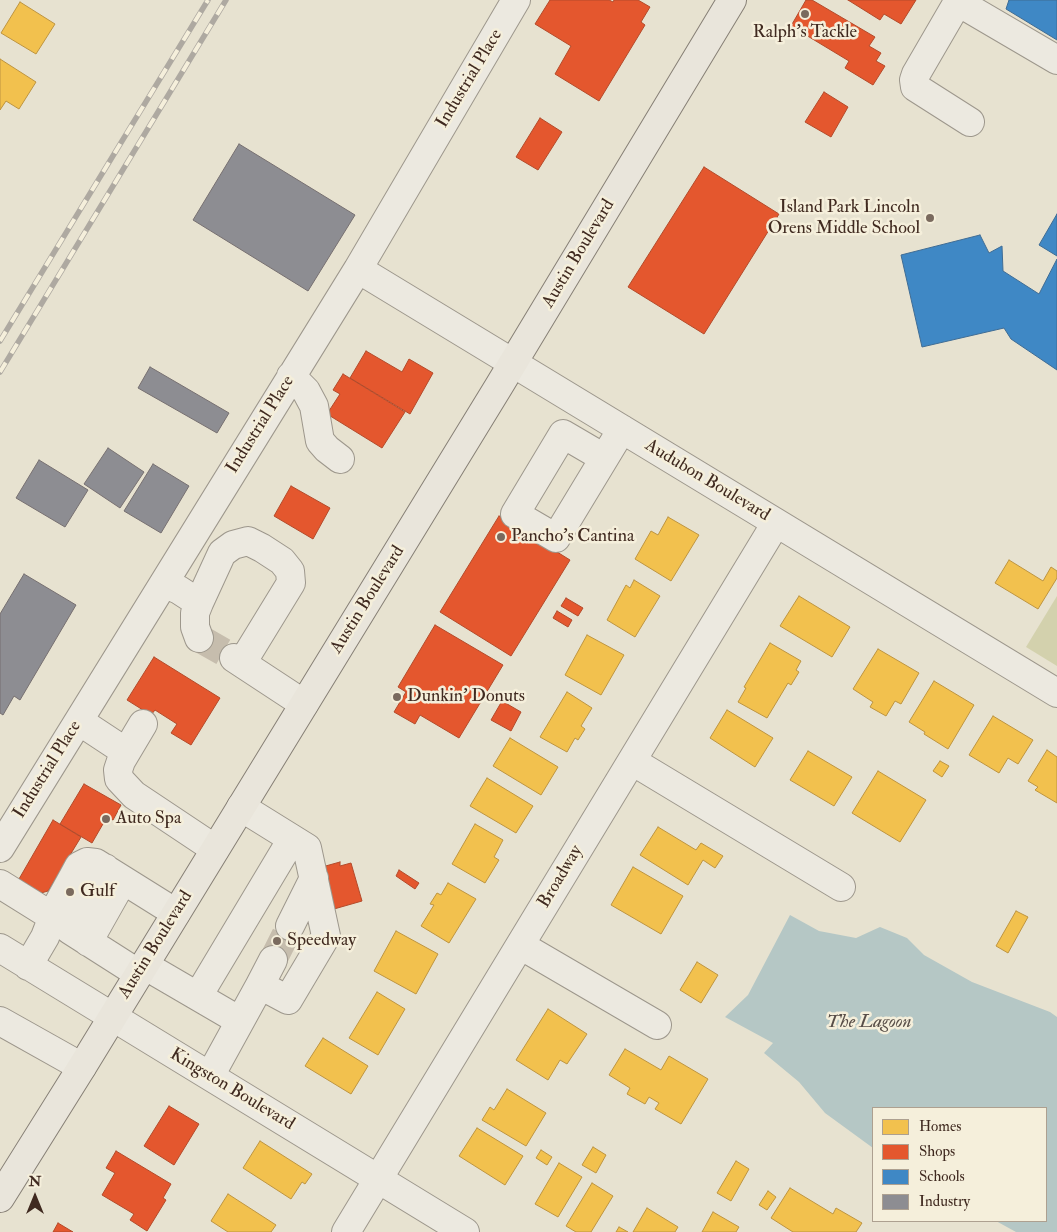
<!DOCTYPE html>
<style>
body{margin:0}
#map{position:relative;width:1057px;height:1232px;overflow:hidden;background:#e7e2d0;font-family:"IM FELL Double Pica",serif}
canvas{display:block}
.legend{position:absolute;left:872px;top:1107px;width:175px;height:115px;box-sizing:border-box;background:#f5efdb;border:1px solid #ada090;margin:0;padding:6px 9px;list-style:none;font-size:15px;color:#402a20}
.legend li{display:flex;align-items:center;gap:10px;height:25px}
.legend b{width:25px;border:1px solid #ada090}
.north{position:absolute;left:10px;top:1172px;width:50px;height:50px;-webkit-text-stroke:4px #f5efdb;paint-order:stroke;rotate:0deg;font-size:14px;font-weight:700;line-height:20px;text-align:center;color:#402a20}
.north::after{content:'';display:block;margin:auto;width:18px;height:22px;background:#402a20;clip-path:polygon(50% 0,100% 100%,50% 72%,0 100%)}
</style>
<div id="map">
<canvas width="1057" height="1232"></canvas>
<ul class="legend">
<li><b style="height:14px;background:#f2c14e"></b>Homes</li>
<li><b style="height:14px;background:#e4572e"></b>Shops</li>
<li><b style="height:14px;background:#3f88c5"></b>Schools</li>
<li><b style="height:14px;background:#8d8d92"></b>Industry</li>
</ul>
<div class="north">N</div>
</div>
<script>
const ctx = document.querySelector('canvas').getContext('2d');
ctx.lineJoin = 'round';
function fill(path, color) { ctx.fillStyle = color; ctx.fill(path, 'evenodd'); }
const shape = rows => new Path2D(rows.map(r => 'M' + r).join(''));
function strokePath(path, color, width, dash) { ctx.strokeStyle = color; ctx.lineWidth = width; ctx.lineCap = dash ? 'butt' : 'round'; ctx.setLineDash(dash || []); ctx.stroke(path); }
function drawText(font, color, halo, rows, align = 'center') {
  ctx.font = font + ' "IM FELL Double Pica",serif'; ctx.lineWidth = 5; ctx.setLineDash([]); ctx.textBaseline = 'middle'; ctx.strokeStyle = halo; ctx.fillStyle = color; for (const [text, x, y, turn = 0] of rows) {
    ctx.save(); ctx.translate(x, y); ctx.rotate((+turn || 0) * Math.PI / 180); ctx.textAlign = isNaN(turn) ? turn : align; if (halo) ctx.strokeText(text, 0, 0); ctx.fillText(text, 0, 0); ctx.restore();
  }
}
const green = shape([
 [1057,596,1057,666,1026,647]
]);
const water = shape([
 [790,915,819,931,856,938,880,927,907,938,924,955,972,982,1050,1012,1057,1017,1057,1232,1016,1232,996,1221,1046,1221,1046,1108,873,1108,873,1148,825,1113,799,1082,764,1053,773,1043,725,1017,748,995]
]);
const homes = shape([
 [20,2,55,24,36,54,1,33,20,2],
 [0,59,36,82,19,109,6,101,0,110,0,59],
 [668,517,699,535,671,581,635,559,651,531,658,535,668,517],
 [1009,560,1043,581,1051,567,1057,571,1057,578,1038,609,995,583,1009,560],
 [634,580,660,596,635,637,607,620,626,585,630,588,634,580],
 [799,596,850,627,832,657,780,626,799,596],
 [587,635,624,655,601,695,565,675,587,635],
 [770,643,801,661,796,670,799,672,791,685,788,683,767,718,738,702,746,688,744,687,770,643],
 [878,649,919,673,901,704,895,701,886,716,870,707,873,702,853,689,878,649],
 [934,681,974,705,948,749,924,734,925,732,909,722,934,681],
 [567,692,592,708,581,726,585,729,578,740,575,738,567,752,540,737,567,692],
 [727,710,773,738,755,767,710,738,727,710],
 [993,716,1033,740,1018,764,1008,758,999,773,969,755,993,716],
 [510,738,558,767,541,795,493,766,510,738],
 [1047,750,1057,757,1057,803,1035,790,1038,787,1028,781,1047,750],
 [808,751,852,777,834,806,790,780,808,751],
 [940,761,949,766,942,777,933,771,940,761],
 [878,771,926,800,900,842,852,813,878,771],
 [487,778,533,806,516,833,470,806,487,778],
 [475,824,503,840,494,857,499,860,485,883,452,864,475,824],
 [658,827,696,850,701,843,723,856,715,868,703,860,688,885,640,855,658,827],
 [633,867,683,896,661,934,611,905,633,867],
 [448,883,476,899,449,943,421,926,434,905,430,904,437,893,441,895,448,883],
 [1016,911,1028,917,1008,953,996,946,1016,911],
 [396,931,438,954,416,994,374,971,396,931],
 [697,962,718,975,701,1003,680,990,697,962],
 [377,992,405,1009,378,1055,349,1038,377,992],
 [548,1009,587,1034,567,1064,560,1060,548,1080,516,1060,548,1009],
 [323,1038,368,1066,351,1094,305,1066,323,1038],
 [625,1049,661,1070,669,1056,708,1079,681,1124,655,1109,659,1103,649,1097,645,1104,627,1094,630,1088,609,1075,625,1049],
 [507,1089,546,1113,526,1146,482,1120,490,1107,494,1110,507,1089],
 [477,1128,523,1156,505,1185,459,1156,477,1128],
 [260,1141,312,1174,305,1184,302,1182,291,1199,243,1168,260,1141],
 [593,1147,606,1155,596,1173,582,1165,593,1147],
 [541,1150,552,1157,547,1165,536,1158,541,1150],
 [736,1161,749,1169,731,1201,717,1193,736,1161],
 [559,1163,582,1177,558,1217,535,1204,559,1163],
 [592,1183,613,1196,591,1232,576,1232,566,1226,592,1183],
 [790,1188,833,1214,836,1208,862,1223,856,1232,793,1232,771,1218,790,1188],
 [768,1191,776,1197,767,1210,759,1205,768,1191],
 [228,1194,276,1225,271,1232,228,1232,211,1221,228,1194],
 [647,1208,678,1227,675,1232,633,1232,647,1208],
 [713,1212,739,1227,736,1232,702,1232,713,1212],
 [619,1227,628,1232,616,1232,619,1227]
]);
const shops = shape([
 [550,0,609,0,613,2,614,0,638,0,650,7,641,22,645,25,599,101,555,74,571,46,535,24,550,0],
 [806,0,812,0,875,37,869,46,881,53,876,61,885,66,873,85,845,68,849,61,791,26,806,0],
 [848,0,916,0,901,24,884,14,880,20,848,0],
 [824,92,848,107,831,137,805,122,824,92],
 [540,118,562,132,538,170,516,157,540,118],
 [704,167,779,214,704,334,628,287,704,167],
 [366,351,402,372,409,359,433,373,410,414,350,378,366,351],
 [343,374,405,412,382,448,327,414,340,394,333,390,343,374],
 [291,486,330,508,313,539,274,516,291,486],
 [499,516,570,560,511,656,440,612,499,516],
 [566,598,583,608,578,616,561,606,566,598],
 [557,611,572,620,568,627,553,618,557,611],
 [435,625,503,665,459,738,420,715,415,724,394,712,406,692,398,687,435,625],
 [154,657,220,698,191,745,171,733,177,724,155,710,151,715,127,700,154,657],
 [502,701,521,712,511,731,491,720,502,701],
 [84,784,121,805,113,820,107,817,92,843,60,824,84,784],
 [53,820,81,837,48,891,41,893,19,879,53,820],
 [340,862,340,866,351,863,362,901,334,909,322,867,340,862],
 [399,870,419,883,415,889,396,876,399,870],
 [169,1106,199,1124,174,1165,144,1146,169,1106],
 [116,1151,171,1184,163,1198,166,1200,147,1231,130,1220,134,1214,102,1195,115,1173,106,1168,116,1151],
 [58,1223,73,1232,53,1232,58,1223]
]);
const schools = shape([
 [1009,0,1057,0,1057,40,1006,9,1009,0],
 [1057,214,1057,256,1039,245,1057,214],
 [980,235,989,253,1002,246,1003,271,1039,294,1057,259,1057,370,1011,339,1004,328,922,347,901,255,980,235]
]);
const industry = shape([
 [239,144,355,215,308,291,193,220,239,144],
 [150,367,229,413,217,433,138,388,150,367],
 [108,448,144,472,120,508,84,484,108,448],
 [39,460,88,490,65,527,16,498,39,460],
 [153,464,189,486,161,533,124,511,153,464],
 [24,574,76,605,20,700,14,696,3,715,0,713,0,614,24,574]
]);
const minorTunnel = shape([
 [199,638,234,658],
 [273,960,290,926]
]);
const minor = shape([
 [959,0,916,74,914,80,915,87,970,122],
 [958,2,1057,60],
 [358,269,1057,693],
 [291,376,306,391,314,406,320,441,327,449,340,459],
 [604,458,563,434,515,514,556,538,622,429],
 [164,583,179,590,199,603,195,613,195,627,199,638],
 [199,603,222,553,233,545,248,541,262,548,282,561,290,571,291,583,242,663],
 [234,658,304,704],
 [79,721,126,752],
 [143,724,121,761,118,770,119,779,134,795,215,849],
 [632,761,841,887],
 [0,848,358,269,516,0],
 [0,884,53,917,70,930,105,868],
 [290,926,314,878],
 [70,930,139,974],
 [88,942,123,880],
 [520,945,657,1025],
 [0,948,465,1232],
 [144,965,240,1021],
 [28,966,45,937,57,906,73,877,79,866,87,862,96,863,176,913],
 [260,985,273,960],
 [198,996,292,839],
 [0,1021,82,1067],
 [210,1076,260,985,288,1000,326,936,307,848,241,807],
 [346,1232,776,523]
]);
const major = shape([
 [0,1198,82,1067,499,386,732,0]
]);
const rail = shape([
 [0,341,208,0],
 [0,372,226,0]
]);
const markers = [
 [805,14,5,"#7a6a5e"],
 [930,218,5,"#7a6a5e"],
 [501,537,5,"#7a6a5e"],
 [397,697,5,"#7a6a5e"],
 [106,819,5,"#7a6a5e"],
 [70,892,5,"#7a6a5e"],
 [277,941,5,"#7a6a5e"]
];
const poiNames = [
 ["Ralph's Tackle",805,33,"center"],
 ["Island Park Lincoln",920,208,"right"],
 ["Orens Middle School",920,229,"right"],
 ["Pancho's Cantina",511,537],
 ["Dunkin' Donuts",407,697],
 ["Auto Spa",116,819],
 ["Gulf",80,892],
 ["Speedway",287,941]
];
const streetNames = [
 ["Industrial Place",470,79,-59],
 ["Austin Boulevard",579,254,-59],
 ["Industrial Place",261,425,-58],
 ["Audubon Boulevard",707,481,31],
 ["Austin Boulevard",368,600,-58],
 ["Industrial Place",48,770,-58],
 ["Broadway",561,877,-59],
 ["Austin Boulevard",156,945,-58],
 ["Kingston Boulevard",232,1090,31]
];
const waterNames = [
 ["The Lagoon",869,1023]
];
fill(green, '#d3d1ad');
fill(water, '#b5c7c5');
fill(homes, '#f2c14e');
strokePath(homes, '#bd9440', 1);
fill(shops, '#e4572e');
strokePath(shops, '#b34a2a', 1);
fill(schools, '#3f88c5');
strokePath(schools, '#3f6c94', 1);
fill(industry, '#8d8d92');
strokePath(industry, '#766f70', 1);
strokePath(minorTunnel, '#c6bdad', 28, [28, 14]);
strokePath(minor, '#9d978c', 30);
strokePath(major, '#867f75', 30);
strokePath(minor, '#ece9e0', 28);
strokePath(major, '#e9e5db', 28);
strokePath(rail, '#aea9a1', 5.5);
strokePath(rail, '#f5efdb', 4, [11]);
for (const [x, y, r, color] of markers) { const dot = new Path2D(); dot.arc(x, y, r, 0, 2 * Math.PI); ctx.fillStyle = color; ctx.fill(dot); strokePath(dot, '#f5efdb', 2); }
drawText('18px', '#402a20', '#f5efdb', poiNames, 'left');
drawText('18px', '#402a20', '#f5efdb', streetNames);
drawText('italic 19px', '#584e48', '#f5efdb', waterNames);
</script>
